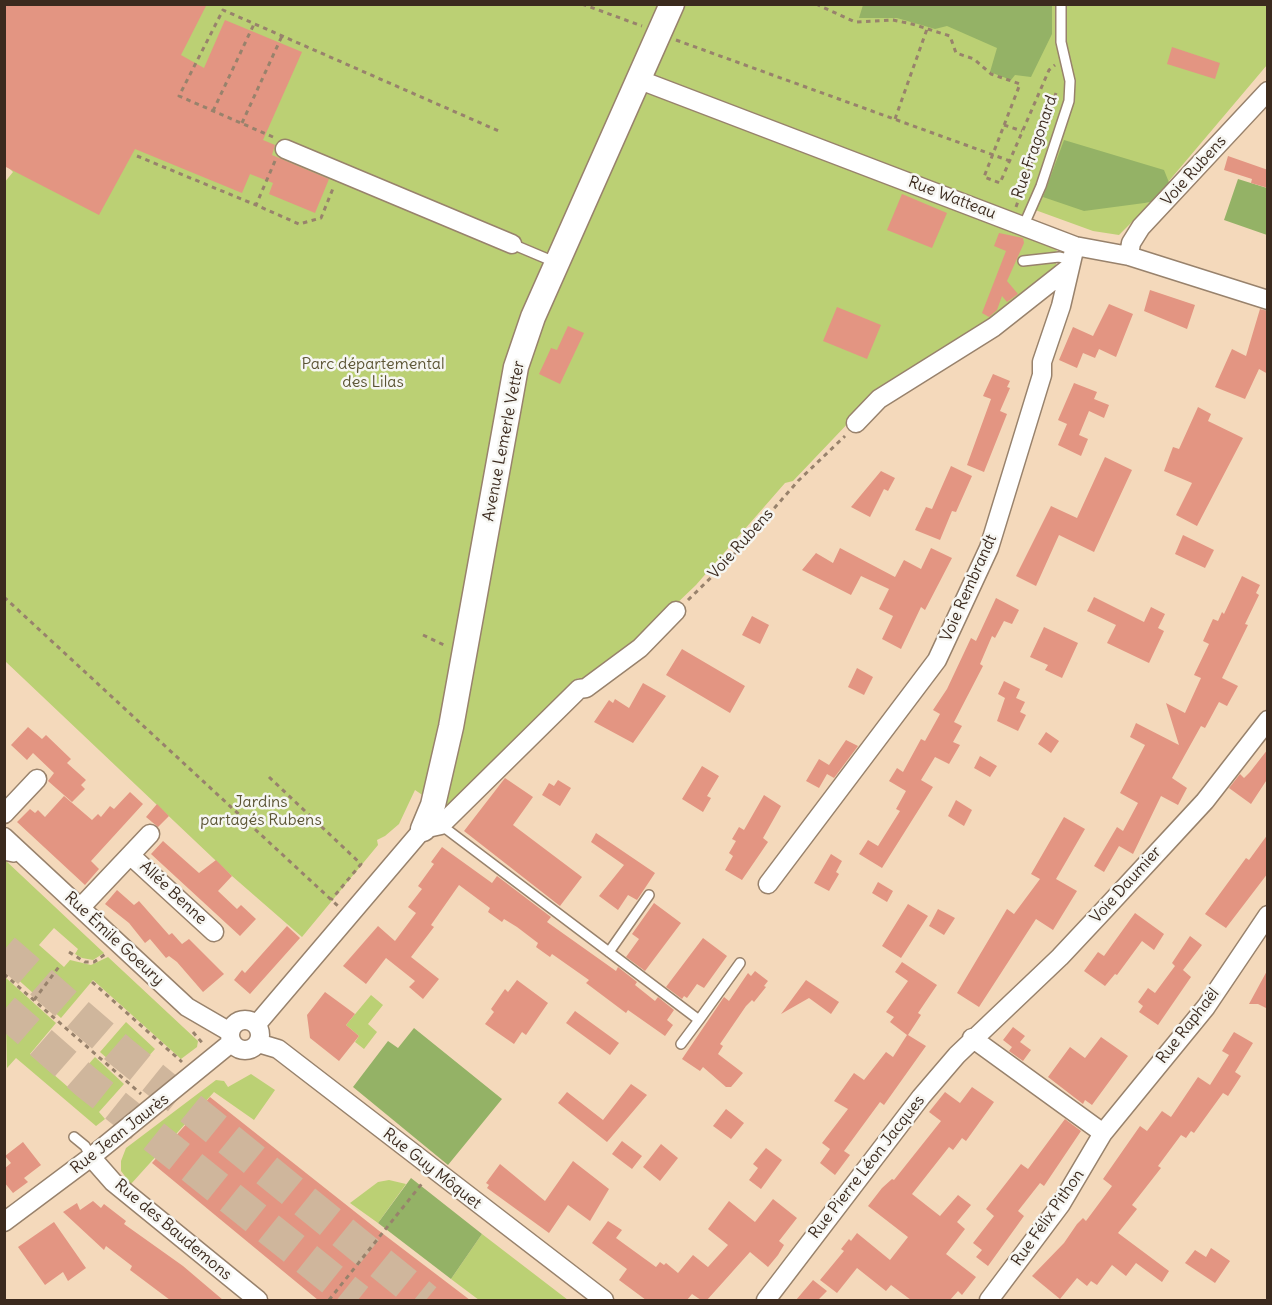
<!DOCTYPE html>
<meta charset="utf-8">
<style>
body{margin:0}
#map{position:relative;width:1272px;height:1305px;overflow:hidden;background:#f4d9bb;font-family:Delius,sans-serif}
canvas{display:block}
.frame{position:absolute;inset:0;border:6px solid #3b2a1e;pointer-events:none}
</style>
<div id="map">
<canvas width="1272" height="1305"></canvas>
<div class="frame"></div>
</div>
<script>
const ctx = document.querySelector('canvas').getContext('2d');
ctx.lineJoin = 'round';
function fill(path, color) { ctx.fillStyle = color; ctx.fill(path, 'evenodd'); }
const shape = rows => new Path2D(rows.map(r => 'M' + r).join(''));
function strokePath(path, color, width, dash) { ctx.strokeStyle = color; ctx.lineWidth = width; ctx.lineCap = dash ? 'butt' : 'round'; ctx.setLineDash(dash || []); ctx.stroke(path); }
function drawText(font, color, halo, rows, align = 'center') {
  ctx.font = font + ' Delius,sans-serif'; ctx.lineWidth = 5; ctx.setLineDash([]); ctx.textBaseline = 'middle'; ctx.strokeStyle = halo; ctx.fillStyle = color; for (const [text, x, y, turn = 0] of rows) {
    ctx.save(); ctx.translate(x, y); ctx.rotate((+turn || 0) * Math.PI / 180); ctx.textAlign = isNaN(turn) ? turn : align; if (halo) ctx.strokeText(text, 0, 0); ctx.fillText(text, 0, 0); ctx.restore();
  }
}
const green = shape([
 [5,5,1267,5,1267,65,1152,201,1141,203,1152,202,1119,235,1093,231,1027,207,1014,229,1057,246,1056,265,1022,298,873,397,793,481,785,483,696,585,624,654,583,681,578,678,449,813,415,790,399,824,385,836,377,840,378,845,302,937,232,876,5,661,4,183,13,172,5,164],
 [5,860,104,953,93,960,82,958,75,954,78,949,54,928,39,945,64,967,70,960,91,965,108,957,198,1041,197,1047,181,1059,93,980,61,1018,5,968],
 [5,977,56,1023,30,1054,68,1087,95,1057,124,1084,99,1112,105,1119,96,1126,16,1058,7,1068],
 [371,995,383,1005,368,1024,377,1032,364,1049,355,1042,359,1036,346,1025],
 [126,1022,155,1049,129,1078,100,1052],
 [251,1074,275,1090,254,1120,214,1092,131,1184,121,1171,121,1161,126,1148,216,1080,224,1081,228,1087],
 [389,1180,406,1184,378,1223,350,1203,378,1182],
 [482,1234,568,1300,479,1300,451,1279]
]);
const forest = shape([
 [863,5,1052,5,1052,34,1031,77,1015,75,1011,80,990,72,997,48,947,26,935,29,897,18,859,18],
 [1064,140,1164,170,1170,185,1152,202,1084,211,1043,197],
 [1238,179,1267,188,1267,235,1224,220],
 [414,1028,502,1099,448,1165,353,1087,388,1041,398,1048],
 [411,1178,482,1234,451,1279,378,1223]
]);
const building = shape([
 [7,4,207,4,181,55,204,68,225,20,302,52,263,140,275,145,272,155,329,179,315,213,269,194,273,183,250,174,242,193,135,149,99,215,4,166,4,10],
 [1172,47,1220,63,1215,79,1167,64],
 [1228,156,1268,170,1268,188,1251,183,1252,179,1224,170],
 [902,194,947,213,932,248,887,230],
 [999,233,1023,238,1024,243,1007,281,1018,294,1007,302,1002,296,997,310,989,317,982,313,1006,251,994,246],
 [1150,290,1195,305,1187,329,1144,311],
 [1109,304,1133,314,1116,357,1099,349,1095,358,1083,353,1077,368,1059,360,1073,327,1093,336],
 [837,307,881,325,867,359,823,341],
 [1260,309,1268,311,1268,374,1259,369,1245,399,1215,387,1232,349,1246,356],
 [568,326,584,333,560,384,539,374,551,348,557,350],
 [993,374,1010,381,1007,387,1010,388,1000,411,1007,414,984,472,967,465,991,399,983,396],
 [1074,383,1097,392,1094,399,1109,405,1104,418,1089,411,1079,435,1088,439,1081,456,1058,445,1067,424,1058,420],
 [1198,407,1211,414,1208,421,1243,438,1197,526,1176,515,1192,483,1164,471,1173,447,1179,449],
 [1105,457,1132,470,1094,552,1059,535,1036,586,1016,576,1051,506,1077,518],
 [951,466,972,476,956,512,952,511,940,540,915,530,926,507,932,509],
 [881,471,895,478,888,491,884,489,870,517,851,507],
 [1183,535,1214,550,1205,568,1175,554],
 [840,548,895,577,904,560,921,569,931,548,952,558,925,610,921,607,901,649,882,639,893,616,879,609,889,589,861,576,851,595,802,570,816,553,833,563],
 [1242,576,1260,585,1256,593,1259,595,1245,624,1248,625,1222,678,1238,686,1227,706,1219,702,1205,728,1201,726,1172,778,1187,788,1178,805,1161,796,1133,854,1119,846,1104,872,1094,866,1117,827,1123,831,1138,803,1120,793,1145,745,1130,737,1136,723,1179,745,1166,703,1185,713,1201,678,1194,675,1209,644,1203,641,1213,619,1218,621,1222,612,1224,614],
 [1094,597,1144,622,1151,607,1165,614,1158,628,1164,631,1149,663,1107,643,1116,625,1087,611],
 [996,598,1019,610,1012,624,1004,621,995,638,992,636,980,664,983,666,954,722,962,726,953,742,960,745,949,764,935,757,921,780,933,787,882,868,859,854,868,840,878,846,900,811,896,809,906,791,889,781,897,768,903,772,921,739,925,741,940,714,933,710,947,689,971,638,976,641],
 [752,616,769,625,760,644,742,635],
 [1044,627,1078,643,1062,678,1045,670,1048,665,1030,657],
 [682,649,745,686,730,713,666,675],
 [857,668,873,677,864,695,848,687],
 [1004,681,1020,689,1016,698,1025,702,1020,712,1026,715,1018,731,997,721,1005,698,998,694],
 [643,683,666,696,633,743,594,722,609,700,613,703,615,699,629,708],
 [28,727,42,739,46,735,71,759,67,763,86,780,81,785,85,789,72,802,48,781,54,773,33,753,27,760,11,745],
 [1046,732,1059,741,1051,753,1038,744],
 [846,740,858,746,834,778,827,774,819,788,806,781,819,759,829,765],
 [1268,749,1268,778,1251,804,1229,788,1240,774,1244,778,1250,772],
 [980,756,997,766,990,777,974,768],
 [702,766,719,776,707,796,711,798,703,812,682,799],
 [505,778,533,797,513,825,582,877,560,906,464,831],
 [558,780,571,788,560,806,542,795,549,783,554,786],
 [130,792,143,804,91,861,99,869,85,885,17,822,30,809,35,813,38,810,45,817,64,796,92,820,98,814,101,817,110,806,114,809],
 [764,795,781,806,763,838,768,842,742,880,725,870,733,856,729,853,736,841,732,839,739,827,744,830],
 [956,800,972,810,964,826,948,816],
 [157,804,169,816,158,827,146,817],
 [1064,817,1085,829,1056,879,1077,891,1053,930,1036,919,979,1007,957,993,1007,909,1014,914,1040,879,1031,874],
 [596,833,655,873,637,900,628,895,618,910,599,896,624,865,591,842],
 [1268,834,1268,873,1226,928,1205,914,1246,858,1249,860],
 [163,841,199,873,216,860,232,876,218,891,237,909,241,905,256,919,240,936,151,854],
 [442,847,492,883,497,876,551,917,547,922,616,971,618,967,637,982,635,985,655,1001,658,997,674,1010,667,1020,673,1025,665,1036,628,1010,626,1013,586,983,589,980,552,954,550,957,536,947,538,943,517,927,504,919,502,922,488,912,490,908,459,885,431,925,434,927,411,957,439,979,423,999,409,987,415,981,386,958,366,984,343,966,378,926,395,941,416,913,408,907,422,889,418,886,434,864,431,862],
 [831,854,842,861,836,872,839,874,829,891,814,883],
 [878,882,893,891,887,902,872,893],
 [117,890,134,905,139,901,169,935,172,933,182,944,189,939,224,974,203,992,177,962,169,956,166,958,150,939,145,943,129,923,105,904],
 [654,903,681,923,645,971,626,957,639,939,632,934],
 [908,904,928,916,901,958,882,946],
 [938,909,955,918,944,935,929,926],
 [1135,913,1164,934,1154,950,1142,941,1117,975,1115,974,1105,986,1084,971,1098,952,1104,956],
 [287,926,300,938,250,994,234,980,242,970,245,973],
 [1190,936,1202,945,1183,970,1191,977,1158,1025,1139,1012,1143,1006,1138,1002,1148,988,1155,993,1175,966,1172,963],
 [703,938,727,956,704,988,697,984,687,998,684,996,682,999,666,987],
 [902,962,937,985,918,1013,921,1015,908,1035,926,1046,884,1105,880,1102,844,1151,850,1155,835,1175,820,1163,830,1149,822,1143,848,1109,834,1101,854,1073,864,1080,886,1052,893,1057,907,1035,890,1022,894,1017,886,1012,908,981,895,972],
 [1268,969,1268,1009,1258,1004,1249,1004],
 [755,971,768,981,764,986,766,987,754,1002,752,1000,746,1006,720,1044,723,1046,718,1054,743,1073,731,1087,726,1087,703,1067,700,1071,682,1059,724,997,729,1001,748,973,751,976],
 [517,980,548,1003,526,1035,522,1032,514,1044,485,1024,494,1012,491,1009,505,989,508,992],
 [806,980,839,1002,831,1014,809,998,781,1014],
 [325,992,355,1014,346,1025,359,1036,339,1061,310,1038,307,1015],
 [575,1011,619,1043,610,1055,566,1023],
 [1013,1027,1025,1036,1020,1042,1031,1050,1023,1061,1009,1051,1012,1047,1003,1040],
 [1234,1032,1253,1043,1235,1072,1241,1076,1228,1096,1223,1093,1194,1133,1191,1131,1186,1138,1181,1135,1158,1166,1161,1168,1132,1205,1137,1209,1118,1233,1169,1271,1162,1282,1136,1263,1126,1276,1112,1265,1097,1285,1091,1281,1087,1286,1077,1278,1060,1299,1032,1276,1064,1243,1077,1224,1083,1218,1086,1221,1112,1186,1103,1179,1140,1126,1147,1131,1162,1111,1171,1117,1198,1077,1210,1085,1229,1055,1222,1051],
 [1101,1037,1128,1056,1092,1105,1085,1100,1083,1104,1048,1077,1070,1047,1085,1058],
 [631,1084,647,1095,607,1142,558,1103,567,1092,603,1120],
 [972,1087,994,1102,966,1141,962,1138,953,1150,949,1147,912,1194,940,1216,958,1195,971,1205,957,1222,965,1229,946,1254,976,1277,962,1295,958,1291,950,1300,911,1300,891,1285,886,1291,857,1268,837,1293,820,1280,844,1251,841,1249,849,1239,851,1241,857,1233,890,1260,908,1237,868,1206,882,1188,892,1179,894,1180,941,1121,929,1112,945,1092,960,1103],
 [210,1097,378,1230,470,1300,318,1300,152,1163],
 [726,1109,744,1123,731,1139,713,1126],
 [1065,1119,1081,1131,1044,1186,1040,1183,1018,1211,1024,1216,988,1266,976,1257,982,1250,973,1243,994,1216,986,1209,1021,1164,1028,1169],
 [622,1141,642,1156,632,1169,612,1154],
 [23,1142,41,1165,24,1178,28,1182,13,1193,4,1182,4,1169,11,1163,5,1156],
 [661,1144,678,1158,660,1181,643,1167],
 [766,1148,782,1160,761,1189,749,1180,758,1168,753,1164],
 [573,1161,609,1189,590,1221,568,1205,549,1233,487,1188,489,1185,486,1183,500,1164,545,1201],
 [773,1199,797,1218,779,1241,784,1245,778,1255,768,1267,750,1252,707,1300,701,1300,692,1294,687,1300,646,1300,619,1280,627,1269,592,1243,608,1221,622,1230,616,1238,656,1267,660,1262,664,1265,666,1263,678,1273,693,1255,708,1267,728,1245,708,1229,729,1201,755,1222],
 [93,1201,101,1208,104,1204,126,1221,124,1224,183,1266,223,1300,170,1300,130,1270,132,1266,106,1246,104,1250,63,1212,77,1203,80,1210],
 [54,1222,86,1268,68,1281,63,1272,45,1285,18,1247],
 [1211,1248,1230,1261,1215,1283,1185,1263,1195,1250,1206,1257],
 [813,1280,827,1291,818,1300,796,1300]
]);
const motorwayTunnel = shape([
 [4,950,120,1051,426,1300],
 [4,1010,86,1082,358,1300]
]);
const path = shape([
 [582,4,642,26],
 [816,4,855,22,893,20,912,24,950,36,956,53,974,59,991,74,1020,84,984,177,1000,183,1049,70,1055,65],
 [676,40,1010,161],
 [213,111,254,24],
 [895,119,927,29],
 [242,123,282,36],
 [1004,125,1022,131],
 [273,137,179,96,223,10,501,132],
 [137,156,256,205],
 [275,161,256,205,299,224,321,218,334,186],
 [1016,207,1056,93],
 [4,597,338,906],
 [688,600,729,560,798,481,845,436],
 [423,635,446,646],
 [269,777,361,864,331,900],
 [69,952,85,962,94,962,107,953],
 [4,974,141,1094],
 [92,982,182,1062],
 [34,1000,61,964],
 [193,1032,204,1045],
 [396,1216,424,1181]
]);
const service = shape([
 [1023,227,1041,186,1069,101,1070,81,1061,42,1061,4],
 [512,244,557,263],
 [1023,261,1059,257,1072,260],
 [441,825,699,1020,740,963],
 [4,855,14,857,19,850],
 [609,952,649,895],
 [681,1044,699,1020],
 [74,1137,85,1146,91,1157]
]);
const minor = shape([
 [640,80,1075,246,1129,256,1268,300],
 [285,149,512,244],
 [1129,256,1131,243,1141,227,1268,91],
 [856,423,879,399,994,327,1070,267],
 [4,814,37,779],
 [4,837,187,1007,230,1032],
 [130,855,214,932],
 [768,884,937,660,989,548,1042,375,1042,362,1061,306,1075,246],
 [81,907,150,834],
 '230 1035a15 15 0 1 1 30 0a15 15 0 1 1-30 0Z',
 [257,1024,423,829,441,825,579,689,586,688,640,648,676,611],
 [972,1038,1103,1133],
 [258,1043,278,1049,604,1300],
 [91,1157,113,1182,258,1300],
 [4,1222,91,1157,232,1042],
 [766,1300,921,1097,957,1055,1060,957,1105,909,1205,801,1268,720],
 [989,1300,1061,1204,1103,1133,1206,1007,1268,915]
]);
const tertiary = shape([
 [423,829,433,805,451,727,516,367,533,317,672,4]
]);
const pathBridge = shape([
 [329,1300,396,1216]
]);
const streetNames = [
 ["Rue Fragonard",1035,147,-71],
 ["Voie Rubens",1194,171,-48],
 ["Rue Watteau",952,198,21],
 ["Avenue Lemerle Vetter",504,441,-79],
 ["Voie Rubens",741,544,-48],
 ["Voie Rembrandt",969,588,-66],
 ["Voie Daumier",1126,885,-48],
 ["Allée Benne",173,893,43],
 ["Rue Émile Goeury",114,939,43],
 ["Rue Raphaël",1188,1026,-52],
 ["Rue Jean Jaurès",120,1134,-38],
 ["Rue Pierre Léon Jacques",867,1167,-52],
 ["Rue Guy Môquet",432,1169,38],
 ["Rue Félix Pithon",1048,1218,-55],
 ["Rue des Baudemons",173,1230,40]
];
const parkNames = [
 ["Parc départemental",373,364],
 ["des Lilas",373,382],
 ["Jardins",261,802],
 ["partagés Rubens",261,820]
];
fill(green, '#bbd074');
fill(forest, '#94b266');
fill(building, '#e39582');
strokePath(motorwayTunnel, '#cfb69c', 33, [33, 16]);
strokePath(service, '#98826c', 12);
strokePath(minor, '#98826c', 21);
strokePath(tertiary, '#98826c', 27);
strokePath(path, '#98826c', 3, [4.5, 4.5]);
strokePath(service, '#fff', 9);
strokePath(minor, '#fff', 18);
strokePath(tertiary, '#fff', 24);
strokePath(pathBridge, '#98826c', 3, [4.5, 4.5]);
drawText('16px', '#3b2a1e', '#f6f6f2', streetNames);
drawText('16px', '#5b5434', '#f6f6f2', parkNames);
</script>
